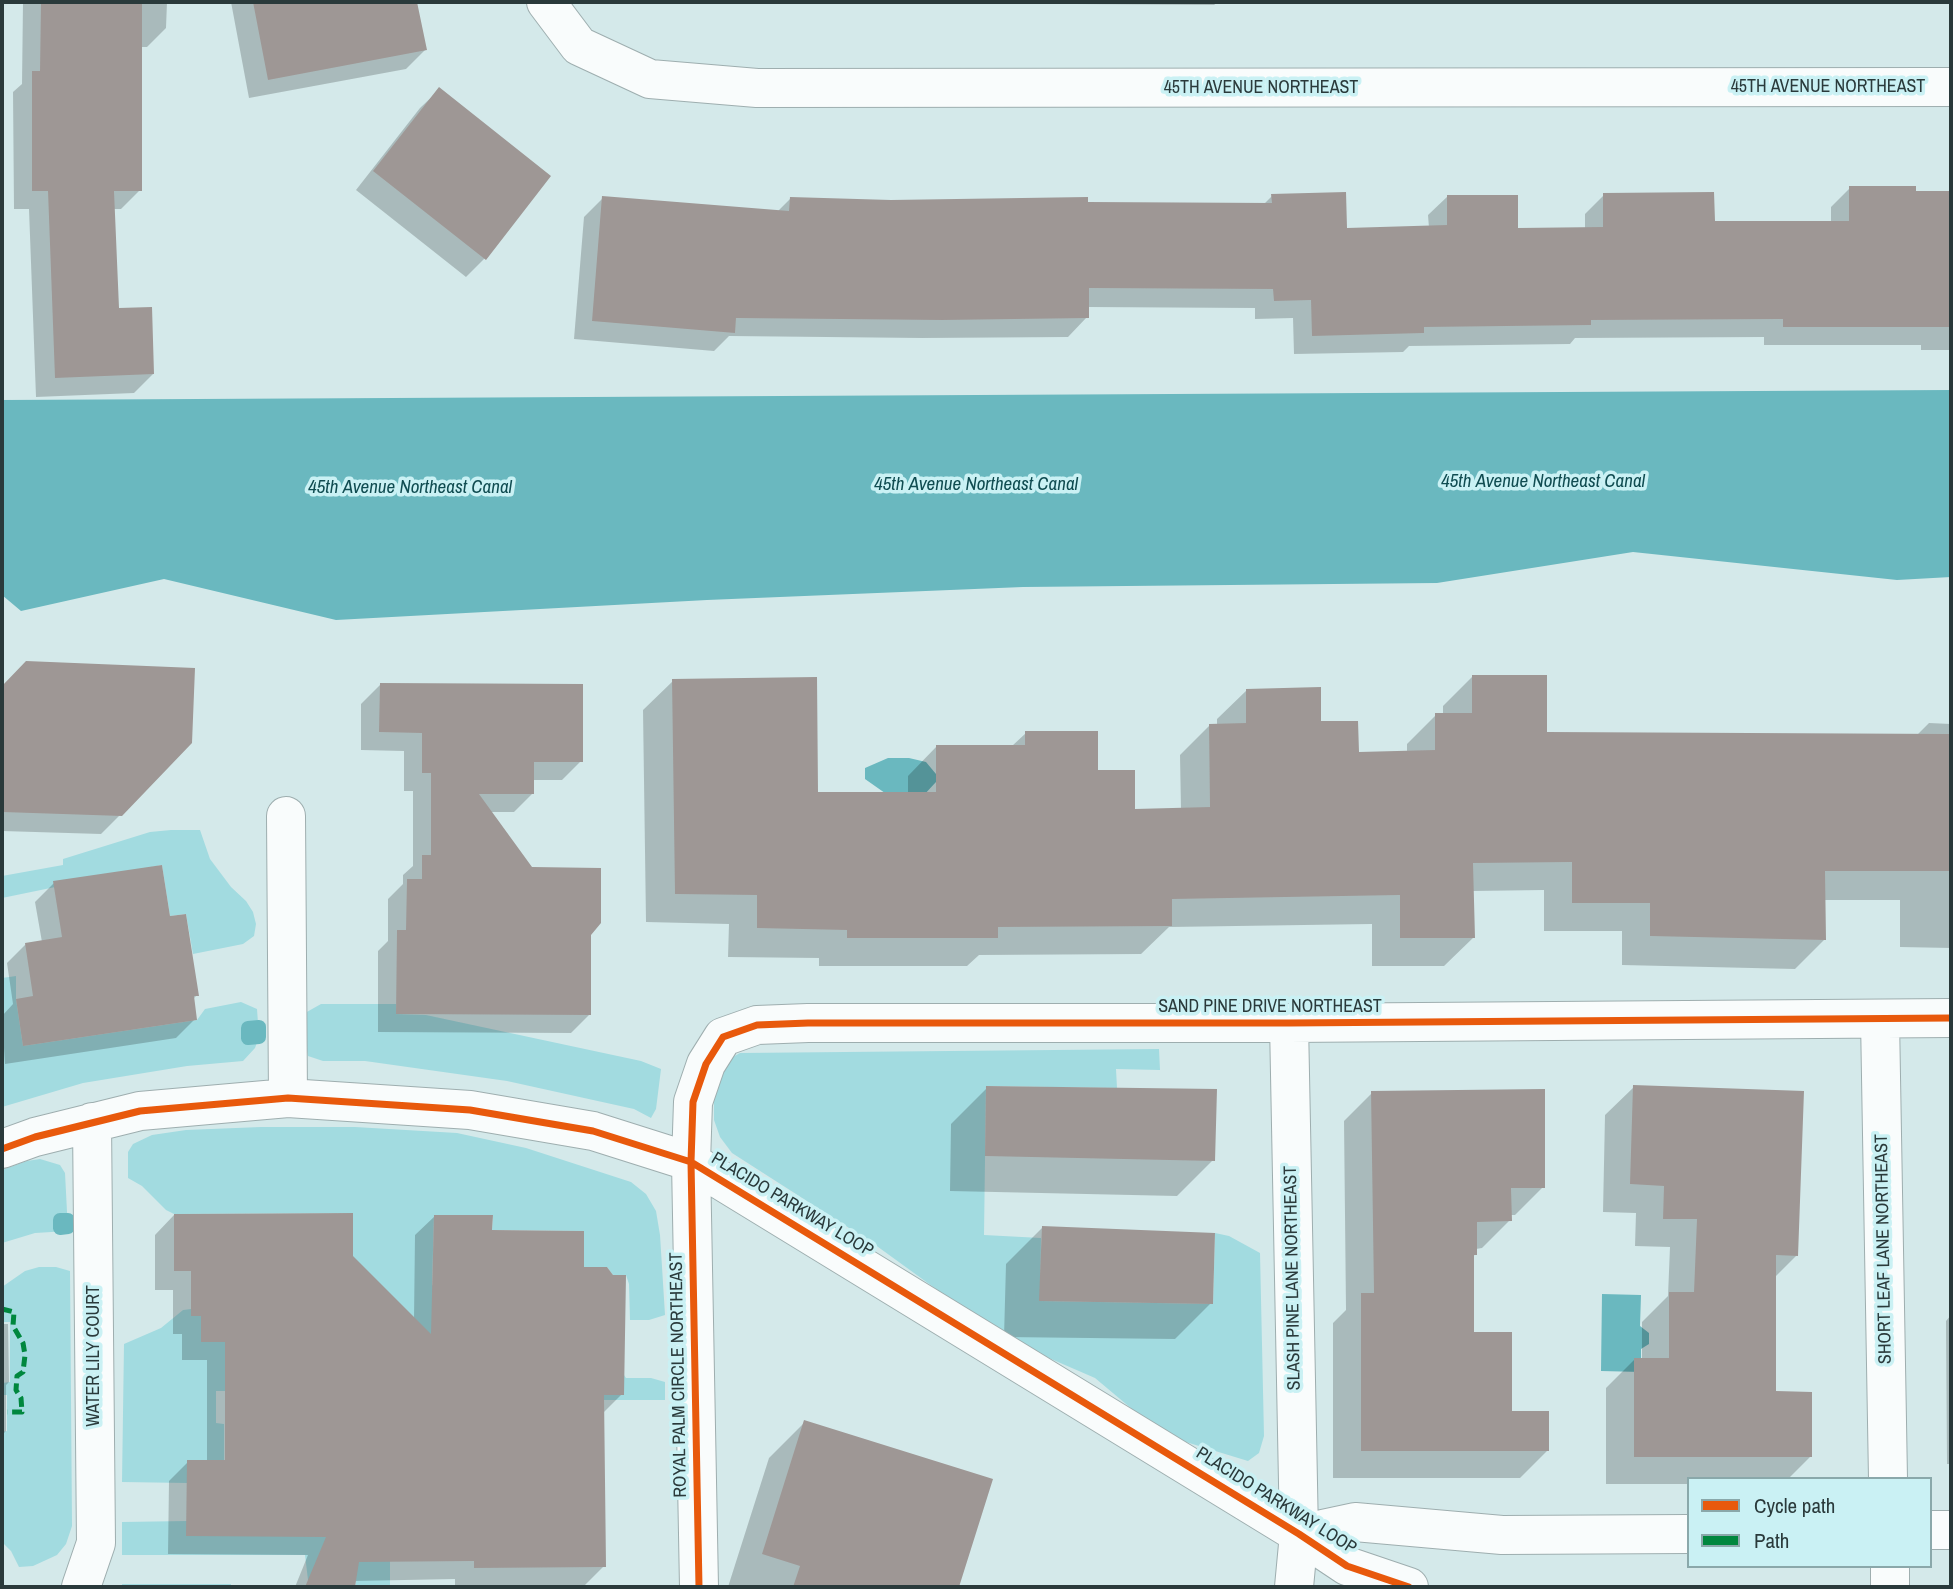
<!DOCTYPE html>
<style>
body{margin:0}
#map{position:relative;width:1953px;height:1589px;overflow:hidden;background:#d4e9ea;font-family:"Archivo Narrow",sans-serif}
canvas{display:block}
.frame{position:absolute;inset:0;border:4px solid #2a3a3b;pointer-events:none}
.legend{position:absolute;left:1687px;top:1477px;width:245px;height:91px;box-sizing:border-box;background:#caf1f4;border:2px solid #8aa8aa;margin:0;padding:9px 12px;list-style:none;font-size:21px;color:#2a3a3b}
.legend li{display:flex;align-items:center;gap:14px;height:35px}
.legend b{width:35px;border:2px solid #8aa8aa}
</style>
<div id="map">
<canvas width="1953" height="1589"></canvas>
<div class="frame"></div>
<ul class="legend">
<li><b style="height:9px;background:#e8590c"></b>Cycle path</li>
<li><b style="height:9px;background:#00873e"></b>Path</li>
</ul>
</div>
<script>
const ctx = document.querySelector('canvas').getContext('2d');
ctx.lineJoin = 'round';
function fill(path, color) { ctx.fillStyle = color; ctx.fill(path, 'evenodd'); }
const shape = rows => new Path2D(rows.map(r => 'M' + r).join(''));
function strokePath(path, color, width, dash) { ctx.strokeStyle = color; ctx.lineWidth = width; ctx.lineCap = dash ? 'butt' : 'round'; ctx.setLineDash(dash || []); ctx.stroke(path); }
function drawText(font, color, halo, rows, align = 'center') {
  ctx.font = font + ' "Archivo Narrow",sans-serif'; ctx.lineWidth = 7; ctx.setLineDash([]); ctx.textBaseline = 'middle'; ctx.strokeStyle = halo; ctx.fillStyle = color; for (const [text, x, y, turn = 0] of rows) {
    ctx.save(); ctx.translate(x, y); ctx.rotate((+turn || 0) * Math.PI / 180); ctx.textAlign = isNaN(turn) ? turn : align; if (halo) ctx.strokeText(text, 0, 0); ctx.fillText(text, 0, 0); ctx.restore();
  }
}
const green = shape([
 [171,830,200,830,210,859,231,887,246,901,253,912,256,924,254,936,243,944,193,954,186,914,170,916,162,865,2,898,2,876,63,865,63,859,150,832],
 [16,976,16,999,23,1046,197,1020,205,1009,241,1002,257,1009,259,1037,255,1048,243,1061,187,1066,83,1083,2,1107,2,978],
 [321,1004,396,1004,396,1014,426,1015,641,1061,661,1069,656,1109,651,1118,634,1109,507,1081,365,1061,323,1061,308,1056,305,1042,305,1013],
 [1159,1049,1160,1070,1116,1069,1117,1088,986,1086,984,1235,1041,1238,1040,1301,1213,1304,1215,1233,1229,1236,1260,1253,1264,1436,1259,1453,1248,1461,1163,1435,1095,1378,1005,1339,874,1244,732,1153,720,1137,714,1120,714,1097,726,1061,740,1053],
 [261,1127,355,1127,457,1133,526,1148,631,1182,646,1194,656,1211,660,1235,665,1315,649,1320,630,1320,629,1284,626,1275,613,1275,607,1267,584,1267,584,1231,492,1230,493,1215,434,1215,432,1285,624,1395,624,1375,626,1378,651,1378,665,1382,665,1400,390,1400,390,1587,355,1587,356,1580,308,1580,305,1555,122,1555,122,1522,187,1521,229,1527,228,1391,216,1391,216,1423,224,1424,224,1474,187,1483,122,1482,124,1344,161,1328,183,1310,191,1309,201,1316,201,1342,309,1342,353,1256,352,1213,174,1214,166,1210,142,1186,128,1178,128,1152,133,1144,152,1135,186,1130],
 [40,1159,60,1165,65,1173,68,1231,35,1233,2,1243,2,1170,27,1161],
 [39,1267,56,1267,70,1271,72,1526,66,1544,57,1555,33,1566,19,1567,11,1551,2,1542,2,1432,7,1431,7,1395,2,1395,2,1383,10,1382,10,1322,2,1322,2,1287,25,1271],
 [122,1584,231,1584,231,1587,122,1587]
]);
const water = shape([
 [1951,390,1951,577,1897,580,1633,552,1437,583,1023,587,707,600,336,620,164,579,21,611,2,595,2,400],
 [888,758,909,758,926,762,936,774,936,782,923,796,892,798,865,779,865,768],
 [1602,1294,1641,1295,1640,1326,1649,1333,1649,1344,1641,1349,1641,1372,1601,1371]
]);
const shadow = shape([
 [23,2,167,2,166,28,147,47,140,47,140,190,121,209,113,209,117,310,153,374,134,393,36,397,29,209,14,209,13,92,22,84],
 [231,2,416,2,425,50,406,69,249,98],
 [1075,2,1218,2,1214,5,1075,4],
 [439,90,485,258,466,277,356,190,420,108],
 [1850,188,1914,192,1951,192,1951,350,1921,350,1921,345,1764,345,1764,337,1575,338,1570,344,1409,346,1403,352,1294,354,1293,318,1255,319,1255,308,1087,307,1087,317,1068,337,922,338,729,336,714,351,574,339,584,217,603,198,777,212,790,199,1263,205,1272,196,1345,229,1429,228,1428,215,1448,196,1516,229,1585,229,1585,214,1604,195,1713,223,1831,223,1831,207],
 [27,663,120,815,101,834,2,831,2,688],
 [1472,677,1545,734,1916,736,1929,723,1951,724,1951,948,1900,947,1900,900,1824,900,1824,940,1795,969,1622,965,1622,931,1544,931,1544,890,1472,891,1474,937,1444,966,1372,966,1372,924,1169,927,1141,954,979,955,967,966,819,966,819,958,728,957,729,924,646,922,643,710,673,681,817,794,908,794,908,776,937,746,1012,746,1026,733,1096,771,1133,811,1181,810,1180,755,1209,726,1217,725,1217,719,1247,690,1320,723,1357,754,1407,753,1407,744,1436,715,1443,715,1443,706],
 [380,685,581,761,562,780,533,780,533,793,514,812,490,812,531,869,590,934,590,1014,571,1033,378,1032,378,951,388,941,388,899,403,884,403,875,413,866,413,791,404,791,404,751,361,750,361,704],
 [54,883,169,918,197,995,192,1000,195,1019,176,1038,5,1064,2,1016,13,1004,7,963,26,944,42,942,35,902],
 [1634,1087,1797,1255,1774,1278,1774,1393,1810,1457,1788,1479,1689,1479,1689,1484,1606,1484,1606,1388,1634,1360,1642,1360,1642,1322,1668,1296,1670,1247,1635,1246,1636,1213,1603,1212,1605,1115],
 [987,1088,1213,1160,1177,1196,950,1191,951,1124],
 [1372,1093,1543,1187,1515,1215,1510,1215,1510,1220,1482,1248,1476,1249,1476,1254,1472,1257,1472,1334,1510,1413,1548,1450,1520,1478,1333,1478,1333,1323,1346,1310,1344,1121],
 [1951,1127,1951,1464,1947,1464,1946,1321,1951,1315],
 [174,1215,351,1257,414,1319,415,1235,435,1216,490,1231,582,1268,622,1394,602,1414,604,1566,585,1585,455,1586,455,1579,354,1581,353,1587,295,1587,308,1555,168,1554,169,1481,188,1462,207,1462,207,1360,182,1360,182,1334,173,1334,173,1290,155,1290,155,1235],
 [1042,1228,1211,1303,1175,1339,1004,1337,1006,1264],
 [2,1324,8,1324,9,1382,6,1385,6,1431,2,1435],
 [805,1422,991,1480,957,1587,728,1587,769,1458]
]);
const stream = shape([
 [259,1027,259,1037,248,1038,248,1028,259,1027],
 [60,1220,68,1220,68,1227,60,1228,60,1220]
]);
const building = shape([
 [41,2,142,2,142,191,114,191,119,308,152,307,154,374,55,378,48,191,32,191,32,71,40,71],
 [253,2,417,2,427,50,268,80],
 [439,87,551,176,486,260,373,171],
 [1849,186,1916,186,1916,191,1951,191,1951,327,1783,327,1783,319,1591,320,1591,325,1424,327,1424,333,1312,336,1311,300,1274,301,1273,289,1089,288,1089,318,942,320,736,318,735,333,592,321,602,196,789,211,790,197,891,200,1088,197,1088,202,1272,203,1271,194,1346,192,1347,228,1447,225,1447,195,1518,195,1518,228,1603,227,1603,193,1714,192,1715,221,1849,221],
 [26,661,195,668,192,743,122,816,2,812,2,686],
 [1472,675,1547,675,1547,732,1951,734,1951,871,1825,871,1826,940,1650,936,1650,903,1572,903,1572,862,1473,863,1475,938,1400,938,1400,895,1172,899,1172,926,998,927,998,938,847,938,847,930,757,928,757,895,675,894,672,679,817,677,818,792,936,792,936,745,1025,745,1025,731,1098,731,1098,770,1135,770,1135,809,1210,807,1209,724,1246,723,1246,689,1321,687,1321,721,1358,721,1359,752,1435,750,1435,713,1472,713],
 [380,683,583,684,583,762,534,762,534,794,479,794,532,867,601,868,601,923,591,935,591,1015,396,1014,397,930,406,930,407,879,422,879,422,855,431,855,431,773,422,773,422,733,379,732],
 [162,865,170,916,186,914,199,996,194,996,197,1020,23,1046,16,999,33,996,25,943,62,937,53,881],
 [1633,1085,1804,1091,1798,1256,1776,1255,1776,1391,1812,1392,1812,1457,1634,1457,1634,1358,1669,1358,1669,1292,1694,1292,1697,1219,1663,1219,1664,1186,1630,1184],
 [986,1086,1217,1089,1215,1161,985,1156],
 [1545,1089,1545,1188,1511,1188,1512,1221,1477,1222,1477,1255,1474,1255,1474,1332,1512,1332,1512,1411,1549,1411,1549,1451,1361,1451,1361,1293,1374,1293,1371,1091],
 [353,1213,353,1256,431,1334,434,1215,493,1215,492,1230,584,1231,584,1267,607,1267,613,1275,626,1275,624,1395,604,1395,606,1567,474,1568,474,1561,359,1562,355,1587,305,1587,326,1537,186,1536,187,1460,225,1460,225,1342,201,1342,201,1316,191,1316,191,1271,174,1271,174,1214],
 [1042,1226,1215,1233,1213,1304,1039,1301],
 [804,1420,993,1479,959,1587,793,1587,800,1566,762,1554]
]);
const minor = shape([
 [546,2,579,46,650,79,757,88,1951,87],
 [286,816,288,1098],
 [1880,1019,1888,1479],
 [1289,1023,1299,1534,1294,1587],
 [2,1149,35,1137,140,1111,288,1098,470,1110,593,1131,691,1162,1299,1534,1347,1566,1409,1587],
 [1930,1530,1951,1530],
 [1299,1534,1355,1522,1502,1535,1689,1534],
 [1890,1566,1890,1587],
 [81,1587,96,1543,92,1122],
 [699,1587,691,1162,693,1102,706,1064,723,1037,757,1025,808,1023,1289,1023,1951,1018]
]);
const quiet = shape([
 [2,1309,14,1312,13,1326,23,1343,25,1355,23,1372,17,1376,16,1390,21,1398,22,1412,7,1412]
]);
const cycleway = shape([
 [2,1149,35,1137,140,1111,288,1098,470,1110,593,1131,691,1162,1299,1534,1347,1566,1409,1587],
 [699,1587,691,1162,693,1102,706,1064,723,1037,757,1025,808,1023,1289,1023,1951,1018]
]);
const streetNames = [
 ["45TH AVENUE NORTHEAST",1828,87],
 ["45TH AVENUE NORTHEAST",1261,88],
 ["SAND PINE DRIVE NORTHEAST",1270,1007],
 ["PLACIDO PARKWAY LOOP",792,1205,31],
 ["SHORT LEAF LANE NORTHEAST",1884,1249,-91],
 ["SLASH PINE LANE NORTHEAST",1293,1278,-91],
 ["WATER LILY COURT",94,1356,-90],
 ["ROYAL PALM CIRCLE NORTHEAST",679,1375,-91],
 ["PLACIDO PARKWAY LOOP",1276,1501,32]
];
const waterNames = [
 ["45th Avenue Northeast Canal",1543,482],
 ["45th Avenue Northeast Canal",976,485],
 ["45th Avenue Northeast Canal",410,488]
];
fill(green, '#a2dbe0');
fill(water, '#6ab8bf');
fill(shadow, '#0003');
strokePath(stream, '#6ab8bf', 14);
fill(building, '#9e9795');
strokePath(minor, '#9eaeaf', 40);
strokePath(minor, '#f9fcfc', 38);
strokePath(quiet, '#00873e', 5, [10, 5]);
strokePath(cycleway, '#e8590c', 7);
drawText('18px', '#2a3a3b', '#caf1f4', streetNames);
drawText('italic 19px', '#104c51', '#caf1f4', waterNames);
</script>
